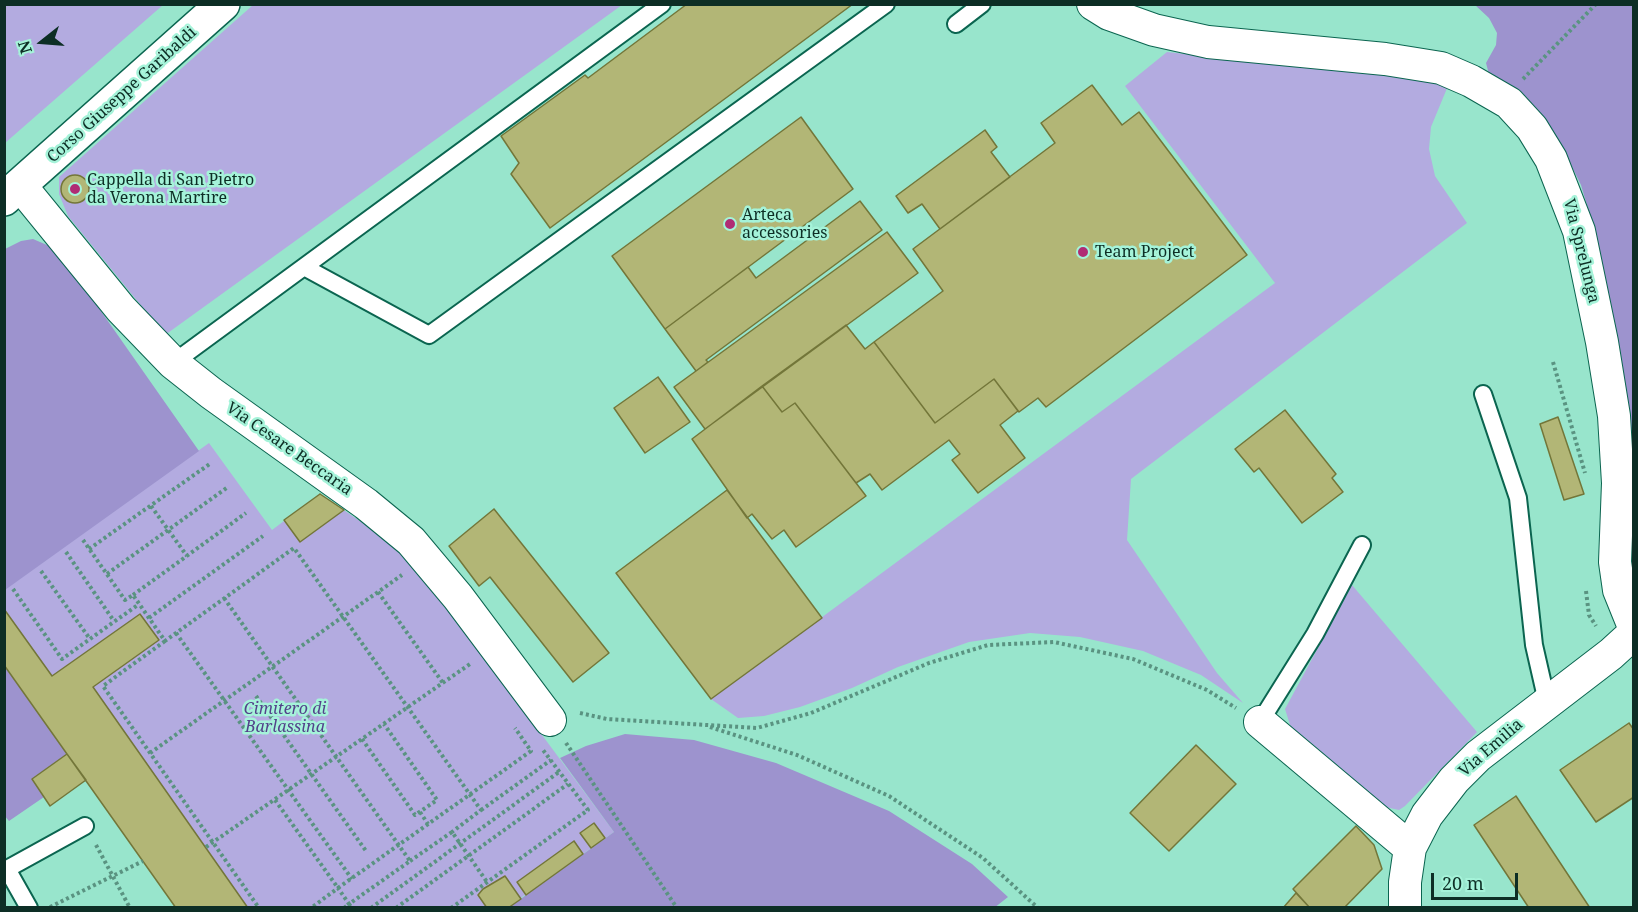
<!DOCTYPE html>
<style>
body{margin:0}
#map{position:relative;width:1638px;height:912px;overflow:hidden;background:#98e5cc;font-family:"Noto Serif",serif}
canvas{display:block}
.frame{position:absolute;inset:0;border:6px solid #0d2e25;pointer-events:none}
.north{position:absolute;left:12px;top:12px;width:60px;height:60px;-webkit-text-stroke:4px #a5f3d9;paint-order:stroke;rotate:253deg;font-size:16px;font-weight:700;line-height:24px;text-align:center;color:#0d2e25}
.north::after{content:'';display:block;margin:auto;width:21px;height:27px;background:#0d2e25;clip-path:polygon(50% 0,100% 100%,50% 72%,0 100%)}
.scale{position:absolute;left:1431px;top:873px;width:87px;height:27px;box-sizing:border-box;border:3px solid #0d2e25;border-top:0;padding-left:8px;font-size:18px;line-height:21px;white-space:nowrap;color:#0d2e25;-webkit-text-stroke:4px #a5f3d9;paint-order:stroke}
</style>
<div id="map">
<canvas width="1638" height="912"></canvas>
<div class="frame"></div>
<div class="north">N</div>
<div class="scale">20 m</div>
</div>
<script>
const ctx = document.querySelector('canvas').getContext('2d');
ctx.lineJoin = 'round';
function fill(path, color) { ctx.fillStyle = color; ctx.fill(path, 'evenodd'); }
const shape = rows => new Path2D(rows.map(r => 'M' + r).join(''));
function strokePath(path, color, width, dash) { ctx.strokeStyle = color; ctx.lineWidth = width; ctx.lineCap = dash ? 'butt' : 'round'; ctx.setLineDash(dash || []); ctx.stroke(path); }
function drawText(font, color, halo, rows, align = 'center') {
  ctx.font = font + ' "Noto Serif",serif'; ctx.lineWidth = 5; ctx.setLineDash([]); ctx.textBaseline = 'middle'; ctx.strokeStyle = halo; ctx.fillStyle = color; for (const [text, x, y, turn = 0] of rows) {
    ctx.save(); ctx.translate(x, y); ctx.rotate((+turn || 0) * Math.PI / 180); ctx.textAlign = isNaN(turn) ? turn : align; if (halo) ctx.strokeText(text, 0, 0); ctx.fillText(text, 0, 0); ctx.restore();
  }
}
const green = shape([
 [5,4,162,4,163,5,5,143],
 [253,5,622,5,165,335,68,216,59,194,59,177],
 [1167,52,1314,68,1390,73,1450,81,1431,127,1429,149,1435,176,1467,223,1131,479,1127,540,1217,673,1243,703,1201,675,1143,651,1080,637,1030,633,969,642,898,667,852,688,800,707,764,716,738,718,711,699,1275,283,1125,86],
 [209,443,272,530,320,494,407,553,614,832,508,907,176,907,5,665,4,590],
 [1352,585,1477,732,1405,806,1399,810,1381,806,1292,731,1285,709]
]);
const forest = shape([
 [1475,5,1633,5,1633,597,1594,229,1581,185,1565,153,1490,78,1486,63,1496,45,1497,33,1489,18],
 [33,239,54,248,63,257,199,451,5,590,5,249,21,241],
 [4,665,67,754,32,779,44,797,9,821,4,815],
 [625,734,694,740,776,763,889,811,972,864,1008,897,994,908,508,908,614,832,560,758,586,746]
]);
const building = shape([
 [687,4,853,4,550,228,511,174,519,163,501,136,585,75,588,78,687,4],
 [1092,85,1122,125,1139,112,1247,255,1046,407,1038,398,1019,412,994,379,935,423,874,342,943,291,913,249,1055,143,1041,123,1092,85],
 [801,117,853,189,665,329,612,256,801,117],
 [985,130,997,147,991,152,1010,177,940,229,922,204,908,213,896,196,985,130],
 '61 189a14 14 0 1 1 28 0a14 14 0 1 1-28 0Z',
 [860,201,882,230,706,360,708,362,696,371,665,329,748,267,756,278,860,201],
 [887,232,918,273,705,429,674,387,887,232],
 [846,325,865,349,874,342,935,423,994,379,1018,411,1000,425,1025,458,978,493,952,460,960,454,949,440,882,490,870,474,856,483,795,403,782,412,762,386,846,325],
 [658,377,690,422,645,453,614,408,658,377],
 [762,386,782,412,795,403,866,496,796,547,784,530,772,539,752,514,747,518,692,439,762,386],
 [1285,410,1336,474,1332,478,1343,492,1302,523,1259,468,1254,472,1235,449,1285,410],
 [1558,417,1584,494,1564,500,1540,424,1558,417],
 [727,490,822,618,711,699,616,573,727,490],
 [320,494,344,510,300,542,284,520,320,494],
 [494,509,609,653,573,682,490,577,479,586,449,546,494,509],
 [4,609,52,676,140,614,159,640,93,687,248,908,176,908,4,665,4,609],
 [1629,723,1634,730,1634,797,1596,822,1560,770,1629,723],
 [1196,745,1236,784,1169,851,1130,813,1196,745],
 [67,754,86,780,50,806,32,779,67,754],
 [1516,796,1590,908,1529,908,1474,825,1516,796],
 [594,823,605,838,591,848,580,833,594,823],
 [1356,826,1374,845,1382,869,1344,908,1310,908,1293,889,1356,826],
 [574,841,583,854,526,895,517,882,574,841],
 [505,876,521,899,508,908,487,908,478,895,483,889,505,876],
 [1296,893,1310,908,1283,908,1296,893]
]);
const path = shape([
 [1523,79,1596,4],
 [1553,362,1585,473],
 [151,506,187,556],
 [83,540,125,600,133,595,165,641,294,548,481,810,452,832],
 [89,549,211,463],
 [66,552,114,621],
 [41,571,90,639],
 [107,574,228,487],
 [13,589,62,659,139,604],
 [1586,591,1589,615,1596,626],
 [378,592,443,683],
 [133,595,246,513],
 [224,598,410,861,349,904,338,888,311,908],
 [149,618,263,536],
 [176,633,352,879],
 [165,641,103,686,259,908],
 [256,696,366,851],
 [580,713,607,719,757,728,811,713,929,663,988,645,1054,642,1133,659,1207,690,1236,708],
 [710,727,797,755,889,796,983,858,1038,908],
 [362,739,415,815,437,800,384,724],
 [566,743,677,908],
 [150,753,402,575],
 [275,800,338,888,531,751,515,728],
 [481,810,551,760],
 [420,812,428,824],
 [96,845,130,908],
 [206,847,470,664,471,666],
 [410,861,452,832,487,882],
 [50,907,143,861],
 [344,908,349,904,352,908],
 [371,908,559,772],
 [396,908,568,784],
 [451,908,588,810,543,750]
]);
const service = shape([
 [956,24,982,4],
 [304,267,429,335,886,4],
 [173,363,662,4],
 [1483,394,1518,498,1534,645,1547,702],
 [1260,722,1315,634,1362,545],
 [29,908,7,869,85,826]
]);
const minor = shape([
 [1093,4,1109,14,1154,30,1208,42,1385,59,1441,68,1471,81,1509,103,1532,128,1551,159,1579,231,1602,342,1614,416,1618,483,1615,562,1619,590,1634,627],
 [20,185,121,309,173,363,211,393,366,504,411,541,458,597,550,720],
 [1260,722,1410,848,1427,815,1454,780,1478,756,1611,654,1634,633],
 [1405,908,1405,882,1410,848]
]);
const secondary = shape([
 [4,199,223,4]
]);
const markers = [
 [75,189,6,"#b02c74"],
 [730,224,6,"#b02c74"],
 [1083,252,6,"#b02c74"]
];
const streetNames = [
 ["Corso Giuseppe Garibaldi",122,95,-42],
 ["Via Sprelunga",1581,251,76],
 ["Via Cesare Beccaria",289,449,35],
 ["Via Emilia",1491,748,-41]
];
const poiNames = [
 ["Cappella di San Pietro",87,180],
 ["da Verona Martire",87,198],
 ["Arteca",742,215],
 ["accessories",742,233],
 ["Team Project",1095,252]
];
const parkNames = [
 ["Cimitero di",285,709],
 ["Barlassina",285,727]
];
fill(green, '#b3abe0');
fill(forest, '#9d93ce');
fill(building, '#b2b676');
strokePath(building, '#737639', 1.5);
strokePath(service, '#0b6550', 20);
strokePath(minor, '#0b6550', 34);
strokePath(secondary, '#0b6550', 36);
strokePath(path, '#5a9381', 4, [3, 3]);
strokePath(service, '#fff', 16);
strokePath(minor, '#fff', 32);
strokePath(secondary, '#fff', 33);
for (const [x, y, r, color] of markers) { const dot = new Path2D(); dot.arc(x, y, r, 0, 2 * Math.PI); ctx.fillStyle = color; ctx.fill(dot); strokePath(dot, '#a5f3d9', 2); }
drawText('16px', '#0d2e25', '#a5f3d9', streetNames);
drawText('16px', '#0d2e25', '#a5f3d9', poiNames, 'left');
drawText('italic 16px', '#53428a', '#a5f3d9', parkNames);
</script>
